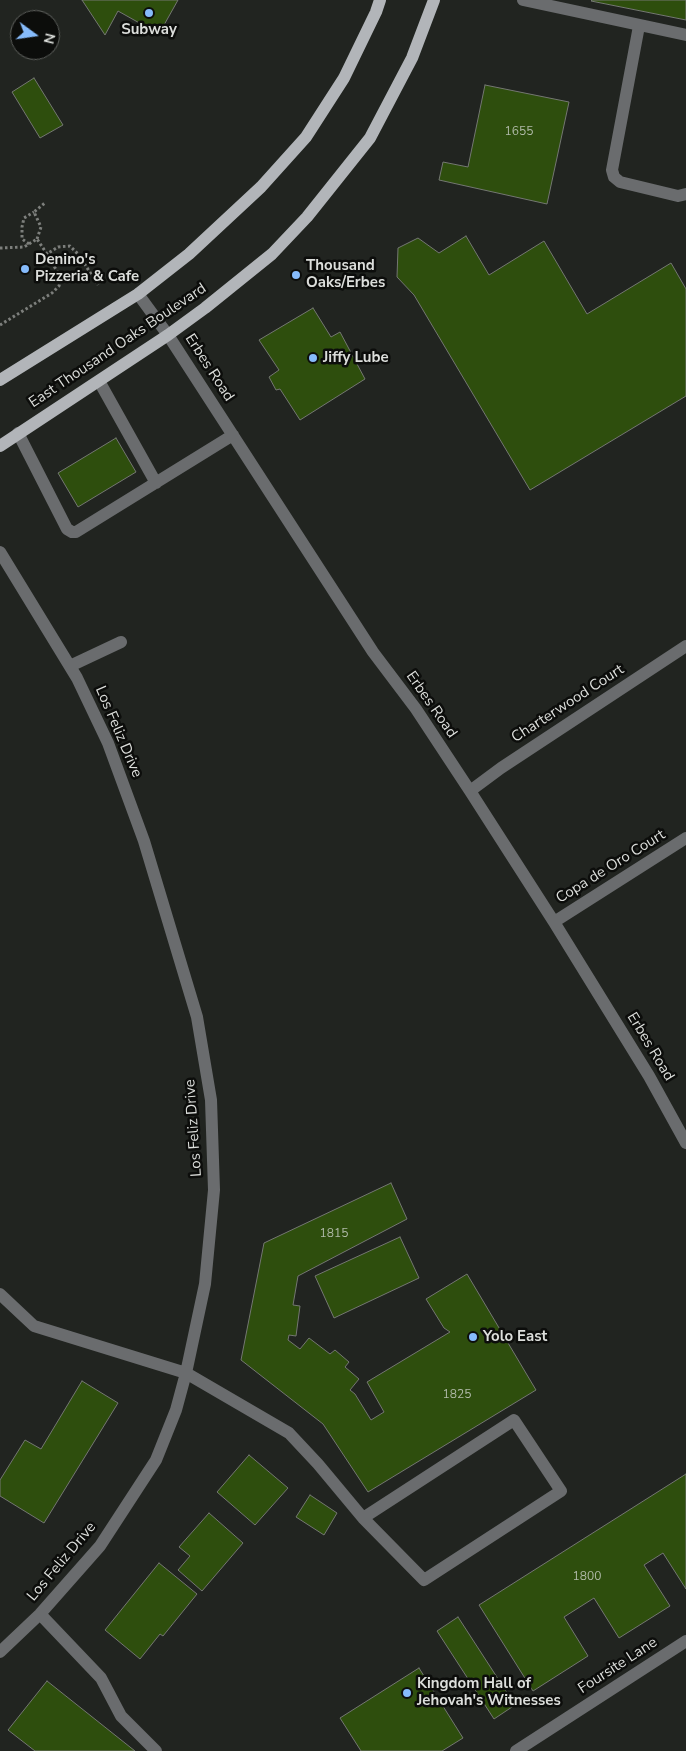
<!DOCTYPE html>
<style>
body{margin:0}
#map{position:relative;width:686px;height:1751px;overflow:hidden;background:#212420;font-family:"Nunito Sans",sans-serif}
canvas{display:block}
.north{position:absolute;left:10px;top:10px;width:50px;height:50px;box-sizing:border-box;background:#0c0d0b;border:1px solid #5f615e;border-radius:50%;rotate:104deg;font-size:14px;font-weight:700;line-height:20px;text-align:center;color:#dcdedb}
.north::after{content:'';display:block;margin:auto;width:18px;height:22px;background:#86bbfb;clip-path:polygon(50% 0,100% 100%,50% 72%,0 100%)}
</style>
<div id="map">
<canvas width="686" height="1751"></canvas>
<div class="north">N</div>
</div>
<script>
const ctx = document.querySelector('canvas').getContext('2d');
ctx.lineJoin = 'round';
function fill(path, color) { ctx.fillStyle = color; ctx.fill(path, 'evenodd'); }
const shape = rows => new Path2D(rows.map(r => 'M' + r).join(''));
function strokePath(path, color, width, dash) { ctx.strokeStyle = color; ctx.lineWidth = width; ctx.lineCap = dash ? 'butt' : 'round'; ctx.setLineDash(dash || []); ctx.stroke(path); }
function drawText(font, color, halo, rows, align = 'center') {
  ctx.font = font + ' "Nunito Sans",sans-serif'; ctx.lineWidth = 5; ctx.setLineDash([]); ctx.textBaseline = 'middle'; ctx.strokeStyle = halo; ctx.fillStyle = color; for (const [text, x, y, turn = 0] of rows) {
    ctx.save(); ctx.translate(x, y); ctx.rotate((+turn || 0) * Math.PI / 180); ctx.textAlign = isNaN(turn) ? turn : align; if (halo) ctx.strokeText(text, 0, 0); ctx.fillText(text, 0, 0); ctx.restore();
  }
}
const building = shape([
 [82,0,178,0,159,34,118,11,105,35,82,0],
 [592,0,686,0,686,20,591,1,592,0],
 [34,78,63,125,40,138,12,92,34,78],
 [485,85,569,102,547,204,439,180,443,162,468,167,485,85],
 [466,236,489,275,544,241,587,314,671,263,686,289,686,396,530,490,414,295,397,277,398,248,418,238,439,253,466,236],
 [313,308,331,337,340,332,365,379,300,420,280,389,276,390,269,377,279,370,259,340,313,308],
 [116,438,136,472,78,507,58,473,116,438],
 [391,1183,407,1219,298,1276,293,1305,300,1306,296,1336,289,1335,288,1340,300,1349,309,1338,330,1354,335,1350,349,1362,345,1367,359,1379,350,1390,355,1394,371,1420,384,1412,367,1382,450,1332,444,1328,426,1299,467,1274,536,1390,368,1492,323,1424,241,1360,264,1243,391,1183],
 [400,1237,419,1278,334,1318,315,1276,400,1237],
 [82,1381,118,1403,44,1523,0,1496,0,1480,25,1440,41,1449,82,1381],
 [249,1455,288,1488,255,1525,217,1492,249,1455],
 [686,1474,686,1589,663,1553,644,1565,670,1606,619,1638,594,1598,564,1617,588,1656,533,1691,479,1605,686,1474],
 [310,1495,337,1513,324,1535,296,1517,310,1495],
 [209,1513,243,1543,202,1591,178,1570,190,1556,179,1547,209,1513],
 [159,1563,197,1594,163,1636,160,1634,140,1659,105,1630,159,1563],
 [458,1617,515,1705,494,1719,437,1631,458,1617],
 [419,1668,463,1738,442,1751,361,1751,340,1718,419,1668],
 [47,1681,135,1751,35,1751,8,1730,47,1681]
]);
const path = shape([
 [37,239,41,227,34,212,46,202],
 [29,244,22,239,22,227,24,218,34,212],
 [0,248,24,247,37,239,47,254],
 [0,325,52,293,59,286,61,278,47,254,58,247,70,246,79,255,98,285]
]);
const minor = shape([
 [523,0,686,35],
 [639,26,612,170,614,177,620,182,678,196,686,194],
 [138,294,168,335,373,652,416,709,470,791,554,922,649,1076,686,1143],
 [99,381,156,483],
 [18,433,67,529,72,532,76,532,233,435],
 [0,552,77,678,108,743,144,841,197,1017,211,1100,214,1190,205,1284,186,1373,176,1410,156,1460,100,1546,40,1614,0,1652],
 [70,666,121,642],
 [470,791,501,768,686,646],
 [554,922,686,838],
 [0,1294,34,1326,186,1373,289,1433,318,1464,363,1518,424,1580,561,1491,514,1420,363,1518],
 [40,1614,101,1678,121,1716,156,1751],
 [516,1751,686,1641]
]);
const major = shape([
 [0,380,138,294,189,254,261,187,306,137,344,78,376,12,380,0],
 [0,446,168,335,205,308,272,254,307,217,370,138,412,58,434,0]
]);
const markers = [
 [149,13,5,"#86bbfb"],
 [25,269,5,"#86bbfb"],
 [296,275,5,"#86bbfb"],
 [313,358,5,"#86bbfb"],
 [473,1337,5,"#86bbfb"],
 [407,1693,5,"#86bbfb"]
];
const numberNames = [
 ["1655",519,132],
 ["1815",334,1234],
 ["1825",457,1395],
 ["1800",587,1577]
];
const poiNames = [
 ["Subway",149,30,"center"],
 ["Denino's",35,260],
 ["Pizzeria & Cafe",35,277],
 ["Thousand",306,266],
 ["Oaks/Erbes",306,283],
 ["Jiffy Lube",323,358],
 ["Yolo East",483,1337],
 ["Kingdom Hall of",417,1684],
 ["Jehovah's Witnesses",417,1701]
];
const streetNames = [
 ["East Thousand Oaks Boulevard",118,346,-34],
 ["Erbes Road",209,368,57],
 ["Charterwood Court",568,704,-33],
 ["Erbes Road",431,705,55],
 ["Los Feliz Drive",118,732,67],
 ["Copa de Oro Court",611,867,-32],
 ["Erbes Road",650,1047,59],
 ["Los Feliz Drive",194,1128,-94],
 ["Los Feliz Drive",62,1562,-50],
 ["Foursite Lane",618,1666,-33]
];
fill(building, '#2e4e0d');
strokePath(building, '#747772', 1);
strokePath(path, '#7d7f7c', 3, [2.5, 2.5]);
strokePath(minor, '#6a6c6e', 12);
strokePath(major, '#b2b5b9', 12);
for (const [x, y, r, color] of markers) { const dot = new Path2D(); dot.arc(x, y, r, 0, 2 * Math.PI); ctx.fillStyle = color; ctx.fill(dot); strokePath(dot, '#0c0d0b', 2); }
drawText('12px', '#b0baa8', null, numberNames);
drawText('bold 15px', '#dcdedb', '#0c0d0b', poiNames, 'left');
drawText('15px', '#dcdedb', '#0c0d0b', streetNames);
</script>
